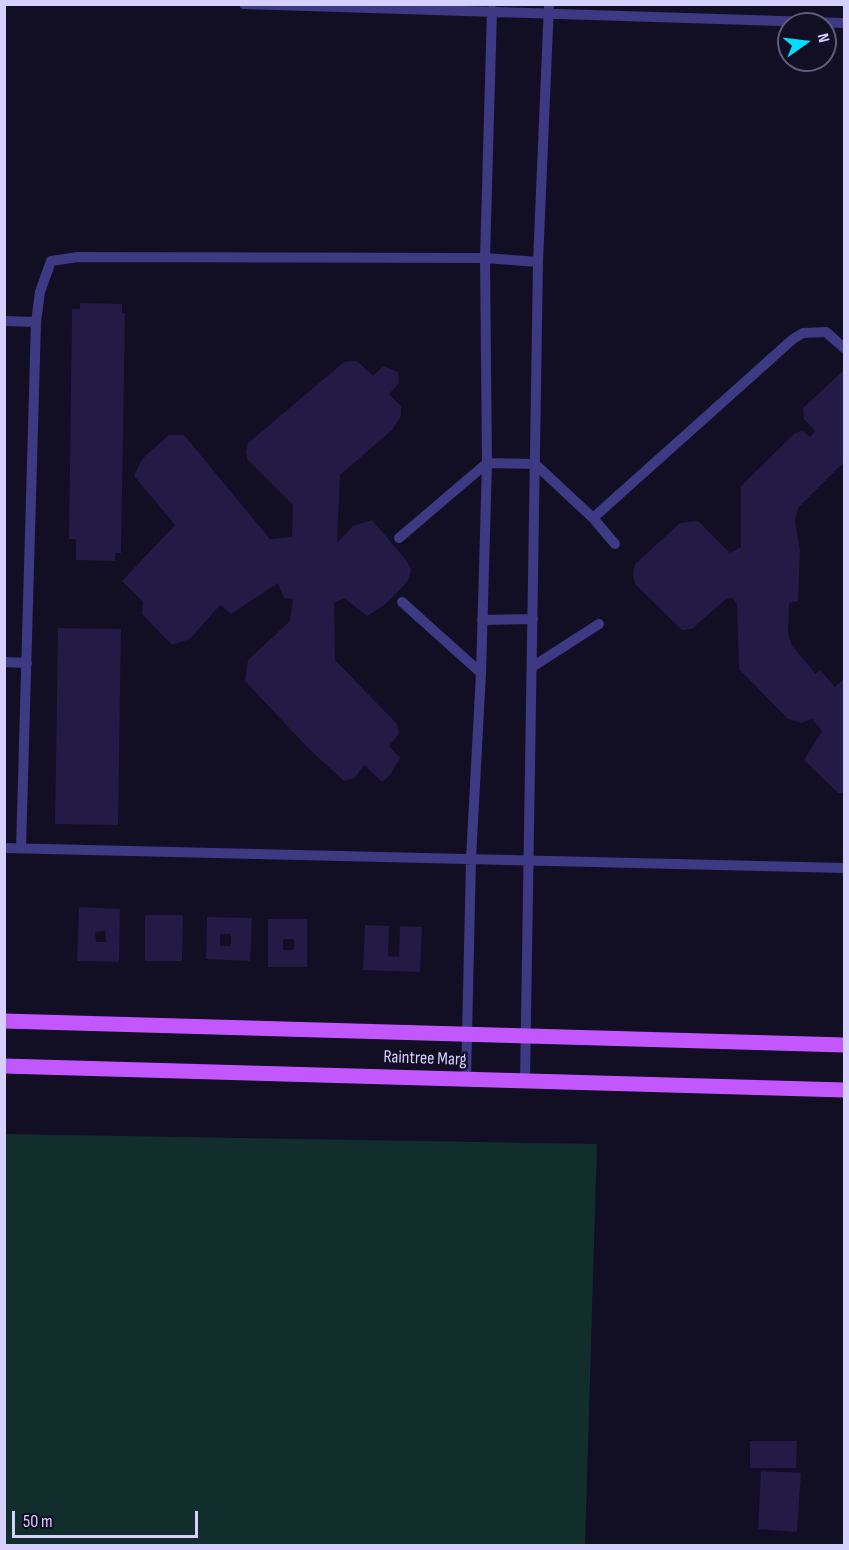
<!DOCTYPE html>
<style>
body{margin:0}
#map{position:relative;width:849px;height:1550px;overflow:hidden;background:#120e24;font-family:"Sofia Sans Condensed",sans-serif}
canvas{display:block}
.frame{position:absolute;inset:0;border:6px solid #d6d0ff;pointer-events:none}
.north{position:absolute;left:777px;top:12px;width:60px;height:60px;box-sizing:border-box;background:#120e24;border:2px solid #605c7c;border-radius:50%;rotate:76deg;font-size:16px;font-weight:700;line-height:24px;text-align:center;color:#d6d0ff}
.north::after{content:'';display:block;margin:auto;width:21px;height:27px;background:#00defb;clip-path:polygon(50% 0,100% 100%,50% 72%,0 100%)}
.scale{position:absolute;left:12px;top:1511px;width:186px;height:27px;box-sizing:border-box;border:3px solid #d6d0ff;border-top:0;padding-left:8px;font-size:18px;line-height:21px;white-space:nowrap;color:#d6d0ff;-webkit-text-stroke:4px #120e24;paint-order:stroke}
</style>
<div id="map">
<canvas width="849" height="1550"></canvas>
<div class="frame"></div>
<div class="north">N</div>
<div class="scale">50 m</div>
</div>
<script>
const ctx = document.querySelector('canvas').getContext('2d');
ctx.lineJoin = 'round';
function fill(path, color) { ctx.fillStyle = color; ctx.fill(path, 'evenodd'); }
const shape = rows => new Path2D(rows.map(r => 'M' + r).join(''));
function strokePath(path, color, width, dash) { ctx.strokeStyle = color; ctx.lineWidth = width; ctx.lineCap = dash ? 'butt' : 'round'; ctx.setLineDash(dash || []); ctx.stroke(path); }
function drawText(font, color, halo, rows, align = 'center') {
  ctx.font = font + ' "Sofia Sans Condensed",sans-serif'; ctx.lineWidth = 5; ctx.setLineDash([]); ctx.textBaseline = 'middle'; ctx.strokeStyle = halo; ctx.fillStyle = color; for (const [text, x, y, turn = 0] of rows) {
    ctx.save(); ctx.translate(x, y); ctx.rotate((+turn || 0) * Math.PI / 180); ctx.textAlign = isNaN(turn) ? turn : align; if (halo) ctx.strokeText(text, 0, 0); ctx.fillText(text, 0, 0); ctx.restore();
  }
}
const green = shape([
 [5,1134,597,1144,585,1545,5,1545]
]);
const building = shape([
 [80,303,122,304,122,313,125,313,121,553,115,553,115,561,76,560,76,539,69,539,72,309,80,309],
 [357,361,373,376,383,366,398,372,399,383,389,394,401,406,401,416,392,430,340,475,337,543,353,526,372,520,407,561,411,570,409,579,399,591,383,606,367,616,344,598,334,603,335,660,397,724,399,734,389,746,400,758,390,775,382,782,364,765,355,778,344,781,307,747,245,681,248,660,290,621,293,599,284,598,278,583,231,614,220,605,190,639,172,645,142,614,143,602,122,581,175,525,134,476,142,459,169,435,184,435,270,539,292,537,293,505,247,459,246,452,248,443,344,362],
 [844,370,844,462,798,508,795,521,800,551,798,601,789,603,788,633,792,646,816,674,820,670,835,687,844,679,844,793,838,793,804,760,822,731,812,719,801,723,788,719,739,669,737,604,733,598,727,598,692,629,682,630,635,584,633,574,635,564,680,523,698,521,730,553,741,547,741,486,795,433,803,431,810,437,815,431,804,419,803,408],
 [58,628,121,629,118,825,55,824],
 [79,907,120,909,119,962,77,961],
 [105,931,106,942,96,942,95,932],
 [145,915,183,915,182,961,145,961],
 [207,917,252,918,250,961,206,959],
 [220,934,231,934,231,946,220,946],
 [268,919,307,919,307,967,268,967],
 [283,939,294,939,294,950,283,950],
 [365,925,389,926,388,956,399,957,400,926,422,927,420,972,363,970],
 [750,1441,797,1441,796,1468,750,1468],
 [761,1471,801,1473,797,1532,758,1529]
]);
const service = shape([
 [244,4,844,23],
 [4,321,36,322],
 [593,518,793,339,803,333,826,332,844,348],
 [399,538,487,463,535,464,593,518,615,544],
 [402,602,481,673],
 [482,620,533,619],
 [4,662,27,663],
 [532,667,599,624],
 [4,848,844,868],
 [21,848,36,322,40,292,51,261,78,257,485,258,538,262],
 [466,1080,471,859,481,673,487,463,485,258,492,10],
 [525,1081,538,262,549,4]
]);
const primary = shape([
 [4,1021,844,1045],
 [4,1066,844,1090]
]);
const streetNames = [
 ["Raintree Marg",425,1059,2]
];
fill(green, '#112e2d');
fill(building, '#231a45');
strokePath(service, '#3d3983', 10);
strokePath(primary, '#c357ff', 15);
drawText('18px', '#d6d0ff', '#120e24', streetNames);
</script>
